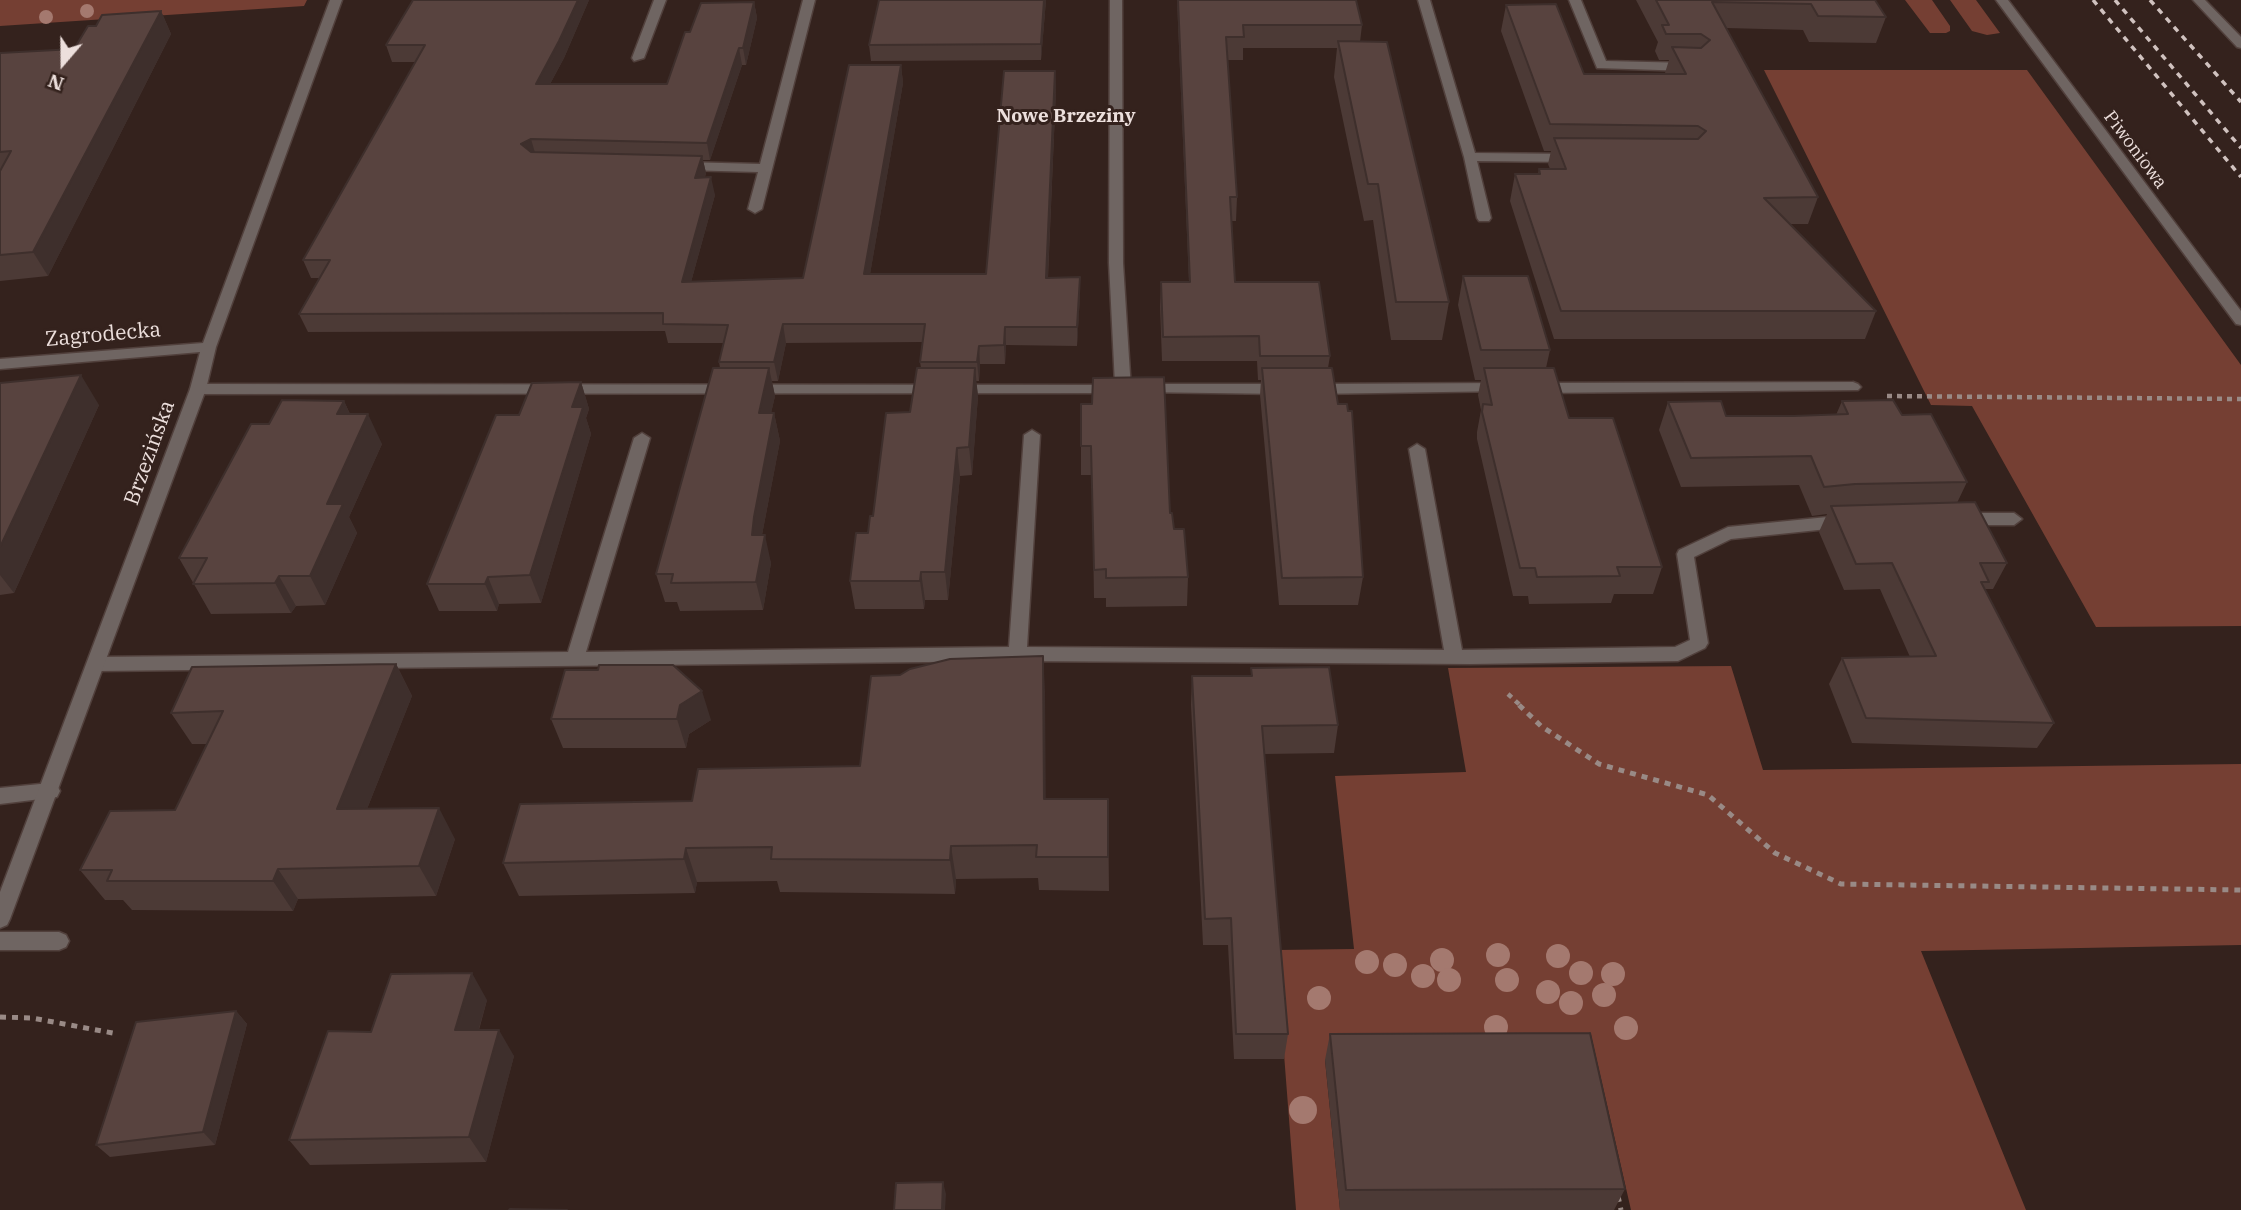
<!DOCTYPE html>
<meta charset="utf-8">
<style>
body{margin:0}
#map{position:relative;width:2241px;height:1210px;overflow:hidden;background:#34221d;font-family:"IBM Plex Serif",serif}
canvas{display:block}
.north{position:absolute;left:28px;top:28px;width:70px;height:70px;-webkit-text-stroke:5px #34221d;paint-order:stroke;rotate:200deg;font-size:19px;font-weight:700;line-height:28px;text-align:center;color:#ecdfdc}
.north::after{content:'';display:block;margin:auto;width:24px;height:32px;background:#ecdfdc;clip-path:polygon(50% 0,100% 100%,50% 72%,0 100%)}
</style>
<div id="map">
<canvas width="2241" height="1210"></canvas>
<div class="north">N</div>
</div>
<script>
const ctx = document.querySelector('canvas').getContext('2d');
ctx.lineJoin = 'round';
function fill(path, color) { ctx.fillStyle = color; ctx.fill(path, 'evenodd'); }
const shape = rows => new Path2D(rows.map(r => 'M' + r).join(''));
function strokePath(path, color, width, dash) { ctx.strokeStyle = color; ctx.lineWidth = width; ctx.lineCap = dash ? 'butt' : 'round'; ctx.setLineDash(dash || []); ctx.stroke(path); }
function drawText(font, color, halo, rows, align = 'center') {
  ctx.font = font + ' "IBM Plex Serif",serif'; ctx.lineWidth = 6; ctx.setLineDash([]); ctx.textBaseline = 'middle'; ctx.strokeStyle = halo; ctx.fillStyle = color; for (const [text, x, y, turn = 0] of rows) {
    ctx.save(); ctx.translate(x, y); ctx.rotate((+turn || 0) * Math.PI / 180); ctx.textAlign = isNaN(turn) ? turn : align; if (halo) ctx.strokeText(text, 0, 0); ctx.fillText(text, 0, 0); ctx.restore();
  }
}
const green = shape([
 [0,0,307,0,304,6,0,26],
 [1905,0,1932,0,1950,26,1950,31,1946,33,1930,33],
 [1950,0,1976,0,2000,33,1987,35,1972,31],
 [1764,70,2027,70,2241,365,2241,626,2096,627,1972,406,1931,405],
 [1731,666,1763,770,2241,764,2241,945,1921,951,2026,1210,1631,1210,1591,1035,1462,1035,1325,1060,1340,1210,1296,1210,1276,950,1354,949,1335,776,1466,772,1448,668]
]);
const pathFar1 = shape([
 [1887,396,2241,399],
 [1508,694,1521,706]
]);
const path = shape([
 [1519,705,1541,726,1599,764,1708,795,1775,853,1841,884,2241,890],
 [0,1017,32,1018,118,1034],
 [1618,1196,1621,1210]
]);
const lane = shape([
 [654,0,666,0,644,58,634,61,632,58,654,0],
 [803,0,815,0,762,209,755,213,748,209,758,172,683,170,676,166,683,162,760,164,803,0],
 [1110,0,1122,0,1123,263,1131,390,1128,393,198,394,190,389,198,384,1115,385,1109,263,1110,0],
 [1418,0,1430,0,1475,153,1572,154,1578,158,1572,162,1477,161,1491,218,1489,221,1479,221,1477,218,1464,157,1418,0],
 [1569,0,1581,0,1606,61,1690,63,1696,67,1690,71,1597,68,1569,0],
 [1853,382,1858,384,1861,387,1858,390,1538,393,1530,388,1538,383,1853,382],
 [1503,383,1511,388,1508,391,1314,394,1306,389,1314,384,1503,383],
 [1143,384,1283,384,1291,389,1283,394,1138,392,1135,389,1143,384],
 [1032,430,1040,435,1027,647,1444,650,1409,449,1417,444,1425,449,1462,650,1675,647,1690,640,1677,554,1679,550,1728,527,1847,515,1855,521,1847,527,1731,539,1694,557,1708,643,1705,648,1678,661,1470,664,1018,661,97,671,91,669,88,664,91,659,97,657,568,652,634,438,642,433,650,438,586,652,1009,647,1024,435,1032,430],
 [1962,513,2014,513,2022,519,2014,525,1962,525,1954,519,1962,513],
 [50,783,57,785,60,791,57,797,0,804,0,788,50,783],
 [0,932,59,932,66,935,69,941,66,947,59,950,0,950,0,932]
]);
const street = shape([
 [330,0,342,0,216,347,206,389,10,919,7,925,0,928,0,892,190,389,200,352,0,369,0,359,203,343,330,0],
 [1996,0,2008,0,2241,311,2241,325,2236,324,1996,0],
 [2193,0,2205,0,2241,37,2241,48,2237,47,2193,0]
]);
const rail = shape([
 [2093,0,2241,177],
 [2115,0,2241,148],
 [2150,0,2241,102]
]);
const trees = [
 [87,11,7],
 [46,17,7],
 [1498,955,12],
 [1558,956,12],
 [1442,960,12],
 [1367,962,12],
 [1395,965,12],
 [1581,973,12],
 [1613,974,12],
 [1423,976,12],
 [1449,980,12],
 [1507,980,12],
 [1548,992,12],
 [1604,995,12],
 [1319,998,12],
 [1571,1003,12],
 [1496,1027,12],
 [1626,1028,12],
 [1303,1110,14]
];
const wall = shape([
 [413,0,589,0,564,58,550,84,667,84,690,32,754,2,757,18,746,65,742,65,710,160,703,160,706,173,705,177,715,195,691,282,803,278,901,65,903,83,870,274,986,274,1055,71,1056,88,1048,278,1080,295,1077,346,1006,345,1005,364,980,364,979,381,976,381,978,396,972,475,960,476,948,600,925,600,924,609,855,609,850,581,910,412,921,368,920,362,923,342,786,343,778,381,772,381,775,396,771,413,774,413,780,441,762,535,771,563,763,610,680,611,677,602,665,602,656,574,720,368,719,362,724,343,668,343,665,331,308,332,299,314,319,278,311,278,303,260,415,62,392,62,386,45],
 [879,0,1046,0,1041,60,871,61,869,45],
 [1177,0,1356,0,1362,25,1360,42,1449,302,1442,340,1391,340,1373,220,1364,221,1334,77,1337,48,1243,48,1243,60,1227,60,1237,197,1236,221,1232,221,1235,282,1330,356,1328,368,1363,577,1358,605,1279,605,1260,395,1261,380,1258,380,1257,361,1162,361,1160,306,1161,282,1189,282],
 [1636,0,1875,0,1886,17,1876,43,1809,42,1803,30,1726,28,1818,197,1808,224,1790,224,1876,311,1865,339,1554,339,1510,201,1515,174,1538,174,1539,169,1550,169,1548,164,1551,151,1544,151,1501,31,1506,5,1584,74,1666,74,1665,73,1669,60,1659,60,1655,51,1658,42],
 [161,11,171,34,48,276,0,281,0,53,74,49,96,26],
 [1463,276,1550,350,1546,368,1569,418,1662,567,1653,594,1614,594,1611,603,1529,604,1528,596,1513,596,1477,439,1477,432,1481,410,1478,395,1481,380,1475,380,1458,305],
 [581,382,589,409,586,418,591,434,541,603,499,604,497,611,439,611,427,584],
 [0,383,99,405,14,593,0,595],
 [344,401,350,414,382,444,349,517,357,533,325,605,296,606,291,613,211,614,179,558,269,424],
 [1842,401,1902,415,1967,482,1957,503,2007,563,1993,589,1985,589,2054,723,2037,748,1852,743,1829,684,1842,658,1910,657,1880,589,1844,590,1819,532,1827,514,1812,516,1799,485,1681,487,1659,430,1668,402,1726,416,1793,416,1836,415],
 [1081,404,1170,513,1174,529,1188,577,1187,606,1106,607,1106,598,1094,598,1092,475,1081,475],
 [396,664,412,696,367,809,455,839,436,896,298,899,293,911,132,910,123,900,105,900,80,870,175,810,207,744,192,744,171,713],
 [1251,668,1338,725,1334,753,1264,754,1288,1034,1284,1059,1234,1059,1228,945,1203,945,1191,705,1192,676,1251,676],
 [565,670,711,720,689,734,686,748,563,748,551,719],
 [1045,691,1045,799,1108,799,1109,891,1039,890,1038,878,956,879,955,894,780,892,777,881,697,882,695,893,519,896,503,863,692,801,860,766],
 [487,1000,479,1030,514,1056,486,1162,310,1165,289,1140],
 [236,1011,247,1024,215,1145,110,1157,96,1145],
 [1330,1034,1625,1189,1614,1210,1340,1210,1325,1060]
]);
const shadedWall = shape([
 [578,0,589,0,564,58,541,101,536,84],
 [1044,0,1046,0,1041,60,1041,44],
 [754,2,757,18,746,65,743,48],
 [161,11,171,34,48,276,33,252],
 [739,48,742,65,710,160,707,143],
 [901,65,903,83,867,292,864,274],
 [1055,71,1056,88,1047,296,1046,278],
 [531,139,536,156,521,144],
 [702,156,706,173,699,195,695,178],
 [711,177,715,195,686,300,682,282],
 [1080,277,1080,295,1077,346,1077,327],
 [783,324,786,343,778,381,774,362],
 [1005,327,1006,345,1005,364,1004,345],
 [979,346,980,364,979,381,977,362],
 [769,368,775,396,765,441,759,413],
 [975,368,978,396,972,475,969,447],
 [81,375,99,405,14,593,0,575,0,547],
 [581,382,589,409,586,418,591,434,541,603,530,575,572,407],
 [344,401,357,430,337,414],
 [774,413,780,441,760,545,752,535,754,517],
 [368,414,382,444,349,517,357,533,325,605,310,576,327,504],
 [957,448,960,476,948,600,945,572],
 [765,535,771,563,763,610,756,582],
 [921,572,925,600,924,609,920,581],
 [279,576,296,606,291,613,275,583],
 [488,577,499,604,497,611,485,584],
 [1043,656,1045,691,1046,833,1044,799],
 [396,664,412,696,355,839,337,809],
 [702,691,711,720,689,734,686,748,677,719,680,705],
 [439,808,455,839,436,896,419,866],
 [951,846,956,879,955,894,950,860],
 [686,848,697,882,695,893,684,859],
 [278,869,298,899,293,911,273,881],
 [472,973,487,1000,471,1056,455,1030],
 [236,1011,247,1024,215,1145,203,1132],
 [499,1030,514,1056,486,1162,469,1137],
 [943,1182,946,1194,945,1210,942,1210]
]);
const building = shape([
 [413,0,578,0,559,41,536,84,667,84,685,32,690,32,701,3,754,2,743,48,739,48,707,143,531,139,521,144,531,152,702,156,695,178,711,177,682,282,803,278,849,65,901,65,864,274,986,274,1004,71,1055,71,1046,278,1080,277,1077,327,1005,327,1004,345,979,346,977,362,920,362,925,324,783,324,774,362,719,362,728,325,663,324,663,313,299,314,330,260,303,260,425,45,386,45,413,0],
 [879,0,1044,0,1041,44,869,45,879,0],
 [1178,0,1356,0,1362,25,1243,25,1244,37,1226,37,1237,197,1230,197,1235,282,1319,282,1330,356,1260,356,1259,336,1163,337,1161,282,1190,282,1178,0],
 [1656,0,1875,0,1886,17,1818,16,1811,4,1712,2,1818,197,1764,198,1876,311,1561,311,1515,174,1540,174,1539,169,1566,169,1554,138,1698,139,1706,131,1698,126,1550,124,1506,5,1556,4,1584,74,1686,74,1672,47,1701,48,1710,40,1701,34,1666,34,1662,25,1669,25,1656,0],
 [161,11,33,252,0,255,0,171,11,151,0,152,0,53,74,49,88,26,96,26,102,15,161,11],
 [1338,41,1387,42,1449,302,1396,302,1378,184,1368,184,1338,41],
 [1463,276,1528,276,1550,350,1481,350,1463,276],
 [713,368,769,368,759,413,774,413,754,517,752,535,765,535,756,582,671,583,673,574,656,574,713,368],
 [917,368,975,368,969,447,957,448,945,572,921,572,920,581,850,581,856,533,868,533,870,516,873,516,886,413,910,412,917,368],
 [1262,368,1332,368,1338,404,1347,404,1348,411,1352,411,1363,577,1282,578,1262,368],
 [1484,368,1554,368,1569,418,1613,418,1662,567,1617,567,1620,576,1537,577,1535,568,1520,568,1482,412,1483,404,1492,405,1484,368],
 [81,375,0,547,0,383,81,375],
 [1164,377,1170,513,1172,513,1174,529,1184,529,1188,577,1106,578,1106,569,1094,570,1091,446,1081,446,1081,404,1092,404,1093,378,1164,377],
 [581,382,572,407,583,407,530,575,488,577,485,584,427,584,496,415,519,415,532,383,581,382],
 [282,400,344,401,337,414,368,414,327,504,343,504,310,576,279,576,275,583,193,584,207,558,179,558,251,424,269,424,282,400],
 [1893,400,1902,415,1931,414,1967,482,1855,484,1824,487,1811,456,1691,458,1668,402,1721,401,1726,416,1793,416,1848,414,1842,401,1893,400],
 [1975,502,2007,563,1980,563,1989,582,1981,582,2054,723,1866,718,1842,658,1936,656,1892,563,1856,564,1831,506,1975,502],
 [1043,656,1044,799,1108,799,1108,857,1036,857,1037,845,951,846,950,860,771,859,772,847,686,848,684,859,503,863,520,804,692,801,698,769,860,766,871,676,900,675,910,669,950,659,1043,656],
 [396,664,337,809,439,808,419,866,278,869,273,881,107,881,112,870,80,870,110,811,175,810,223,711,171,713,192,667,396,664],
 [599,665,673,665,702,691,680,705,677,719,551,719,565,670,598,670,599,665],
 [1329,667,1338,725,1262,726,1288,1034,1236,1034,1231,918,1205,919,1192,676,1252,676,1251,668,1329,667],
 [472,973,455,1030,499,1030,469,1137,289,1140,328,1031,371,1032,391,974,472,973],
 [236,1011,203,1132,96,1145,136,1022,236,1011],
 [1590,1033,1625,1189,1346,1190,1330,1034,1590,1033],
 [943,1182,942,1210,894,1210,896,1183,943,1182],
 [510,1209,567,1210,509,1210,510,1209]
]);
const farStreetnames = [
 ["Piwoniowa",2135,150,53]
];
const farNeighbourhoodnames = [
 ["Nowe Brzeziny",1066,117]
];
const streetNames = [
 ["Zagrodecka",103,335,-5],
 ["Brzezińska",150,453,-70]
];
fill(green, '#753f33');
strokePath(lane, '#51403c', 3);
strokePath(street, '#51403c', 3);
strokePath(pathFar1, '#998a86', 4.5, [5, 5]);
strokePath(path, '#998a86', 5, [6, 6]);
fill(lane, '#6f6562');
fill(street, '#6f6562');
strokePath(rail, '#d0c2bf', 3.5, [6, 6]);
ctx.fillStyle = '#a4796f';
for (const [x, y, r] of trees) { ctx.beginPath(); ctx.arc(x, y, r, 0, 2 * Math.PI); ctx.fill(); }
fill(wall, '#4c3a36');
fill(shadedWall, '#3e2f2c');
fill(building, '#58433f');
strokePath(building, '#3e2f2c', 2);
drawText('18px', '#ecdfdc', '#34221d', farStreetnames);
drawText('bold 19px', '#ecdfdc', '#34221d', farNeighbourhoodnames);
drawText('21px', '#ecdfdc', '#34221d', streetNames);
</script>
